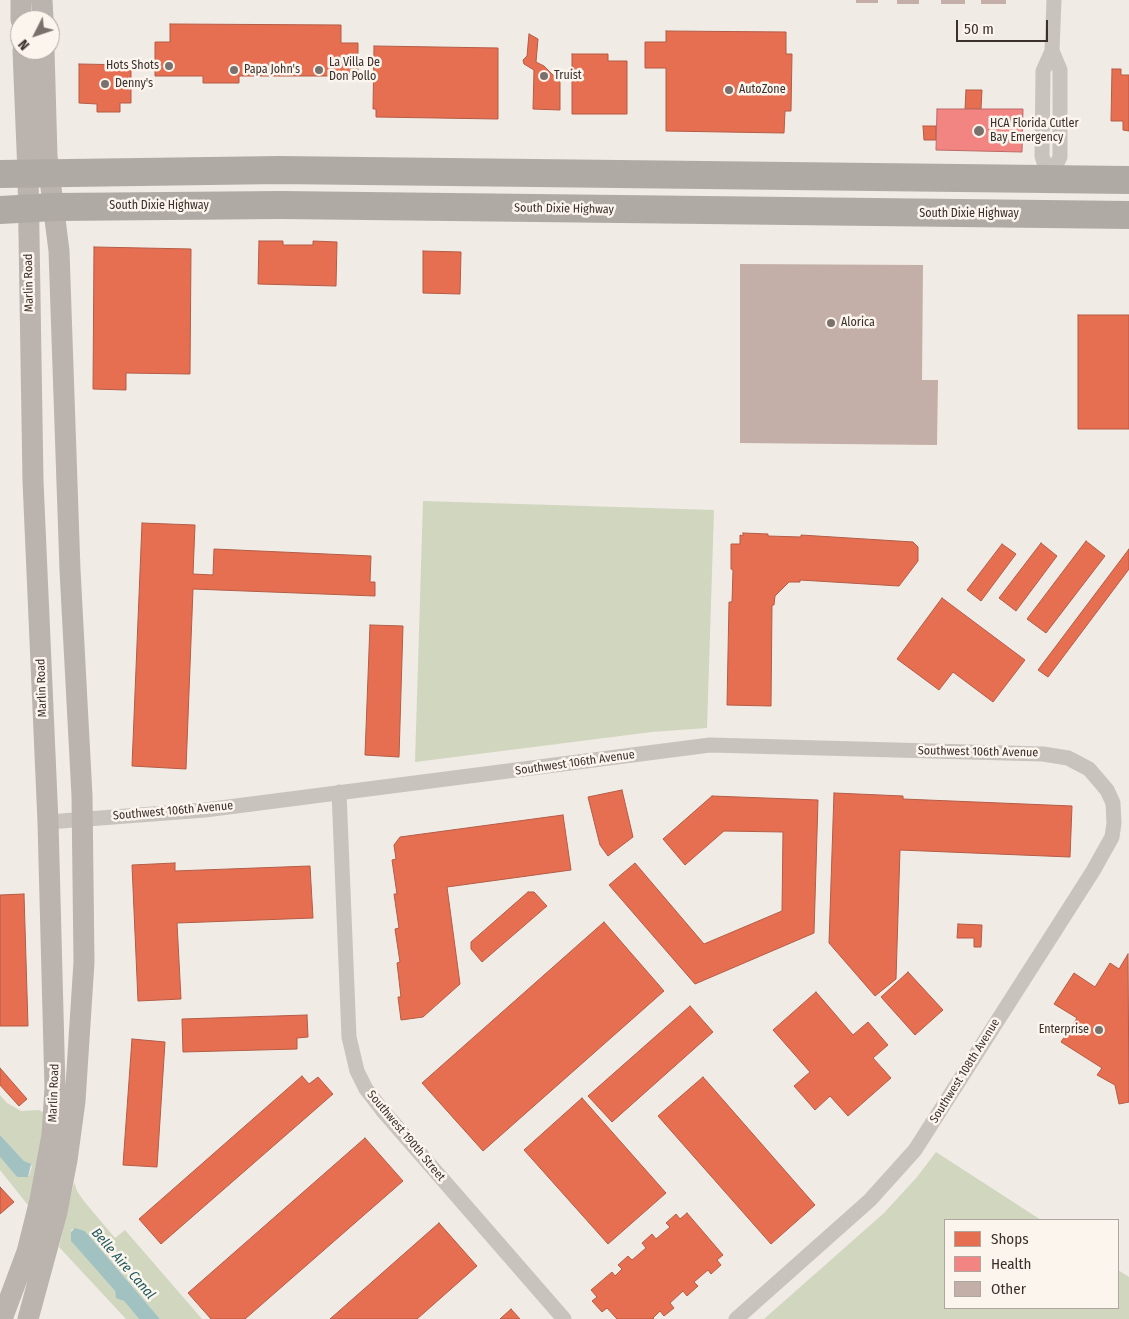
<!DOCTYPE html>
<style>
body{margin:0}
#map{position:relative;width:1129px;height:1319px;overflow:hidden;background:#f0ebe5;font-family:"Fira Sans Condensed",sans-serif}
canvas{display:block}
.legend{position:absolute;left:944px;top:1219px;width:175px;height:90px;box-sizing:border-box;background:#fbf5ee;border:1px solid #aea6a0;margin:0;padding:6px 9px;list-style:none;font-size:15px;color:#3b302b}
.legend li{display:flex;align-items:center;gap:10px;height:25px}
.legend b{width:25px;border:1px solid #aea6a0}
.north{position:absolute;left:10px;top:10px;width:50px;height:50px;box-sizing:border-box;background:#fbf5ee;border:1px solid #aea6a0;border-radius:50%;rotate:229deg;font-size:14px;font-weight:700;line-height:20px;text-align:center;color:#3b302b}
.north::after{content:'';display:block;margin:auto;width:18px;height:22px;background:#7a716c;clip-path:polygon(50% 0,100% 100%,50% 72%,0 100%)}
.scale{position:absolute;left:956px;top:20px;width:92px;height:22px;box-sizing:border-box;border:2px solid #3b302b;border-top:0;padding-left:6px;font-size:15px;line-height:18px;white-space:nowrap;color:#3b302b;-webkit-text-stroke:4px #fbf5ee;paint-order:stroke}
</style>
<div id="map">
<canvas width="1129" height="1319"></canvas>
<ul class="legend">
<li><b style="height:14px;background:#e76f51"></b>Shops</li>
<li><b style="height:14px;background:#f28482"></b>Health</li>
<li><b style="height:14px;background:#c3afa7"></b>Other</li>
</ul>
<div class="north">N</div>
<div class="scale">50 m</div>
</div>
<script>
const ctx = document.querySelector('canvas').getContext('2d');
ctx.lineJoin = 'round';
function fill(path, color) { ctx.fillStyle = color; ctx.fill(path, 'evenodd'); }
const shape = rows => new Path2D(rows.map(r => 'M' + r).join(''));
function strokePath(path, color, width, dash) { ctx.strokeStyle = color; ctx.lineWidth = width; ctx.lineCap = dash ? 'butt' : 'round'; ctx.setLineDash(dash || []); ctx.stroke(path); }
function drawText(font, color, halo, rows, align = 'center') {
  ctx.font = font + ' "Fira Sans Condensed",sans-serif'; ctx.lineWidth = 5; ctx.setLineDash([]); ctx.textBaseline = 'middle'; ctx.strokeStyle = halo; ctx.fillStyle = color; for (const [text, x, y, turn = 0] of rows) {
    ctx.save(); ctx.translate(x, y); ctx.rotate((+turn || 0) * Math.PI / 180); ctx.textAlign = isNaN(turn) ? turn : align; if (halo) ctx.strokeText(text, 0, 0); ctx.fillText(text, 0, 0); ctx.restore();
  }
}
const green = shape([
 [423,501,714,510,707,728,652,732,415,762],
 [0,1095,7,1103,21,1111,39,1110,47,1114,31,1209,0,1170,0,1157,17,1177,29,1176,32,1166,24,1161,0,1135],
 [936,1152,1041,1220,945,1220,945,1308,1118,1308,1118,1270,1129,1277,1129,1319,764,1319,884,1213,917,1177],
 [74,1182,77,1191,83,1200,115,1238,125,1230,202,1319,160,1319,85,1231,73,1229,71,1230,73,1243,115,1291,116,1297,124,1301,139,1319,126,1319,59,1247]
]);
const water = shape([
 [0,1135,24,1161,31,1164,28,1177,17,1177,0,1157],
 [75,1228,85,1231,160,1319,139,1319,124,1301,116,1298,115,1291,71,1241,71,1232]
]);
const shops = shape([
 [170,24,341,25,341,43,358,43,358,76,239,76,239,83,203,83,203,76,155,76,155,42,170,42,170,24],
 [666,31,786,32,786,54,792,54,791,111,785,111,784,133,666,131,666,68,645,68,645,42,666,42,666,31],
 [529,34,538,39,536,62,544,66,560,82,560,110,533,109,534,70,524,64,523,60,527,56,529,34],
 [374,46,498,48,498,119,376,117,376,109,373,109,374,46],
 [572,54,608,54,608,61,627,61,627,114,572,114,572,54],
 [79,64,131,65,131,103,120,103,120,112,97,112,97,104,79,103,79,64],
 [1112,69,1121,69,1121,75,1129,75,1129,131,1123,130,1123,121,1111,121,1112,69],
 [966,90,982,90,981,109,965,109,966,90],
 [923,126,936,126,936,140,924,140,923,126],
 [259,241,283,241,283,245,313,245,313,241,337,242,336,286,258,284,259,241],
 [94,247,191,249,190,374,126,373,126,390,93,389,94,247],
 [423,251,461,252,460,294,423,293,423,251],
 [1078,315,1129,315,1129,429,1078,429,1078,315],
 [142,523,195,525,193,574,213,575,214,549,371,556,370,582,375,582,375,596,193,589,186,769,132,766,142,523],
 [743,533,768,534,768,536,801,537,801,535,913,542,918,547,918,561,899,586,800,580,800,582,789,582,775,596,774,605,772,605,771,706,727,705,729,602,732,602,733,570,731,569,731,544,740,544,740,535,743,536,743,533],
 [1086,541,1105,556,1046,633,1027,619,1086,541],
 [1041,543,1057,556,1016,611,999,598,1041,543],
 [1002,544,1016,554,981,601,967,590,1002,544],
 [1129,549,1129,569,1048,677,1038,670,1129,549],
 [942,598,1025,660,993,702,953,672,939,690,897,659,942,598],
 [370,625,403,626,399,757,365,755,370,625],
 [622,790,633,837,608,856,600,845,588,797,622,790],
 [834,793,903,796,903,799,1072,806,1070,857,900,850,896,979,875,996,829,943,834,793],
 [712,796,818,800,814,933,695,984,609,885,635,863,704,944,782,911,783,832,724,831,685,865,663,839,712,796],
 [563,815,571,870,447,887,460,984,423,1017,401,1020,398,997,401,997,397,963,400,962,395,929,399,928,394,894,397,894,392,860,396,859,394,845,400,837,563,815],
 [175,863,175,871,310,866,313,918,177,923,181,999,138,1001,132,865,175,863],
 [528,892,534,892,547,906,482,962,471,949,471,942,528,892],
 [24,894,28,1026,0,1026,0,895,24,894],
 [604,922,664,991,483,1151,422,1083,604,922],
 [958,924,982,925,981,947,974,947,974,938,957,938,958,924],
 [1128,954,1129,1102,1119,1104,1115,1085,1097,1075,1102,1068,1061,1042,1077,1018,1054,1004,1074,973,1095,987,1110,963,1119,969,1128,954],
 [908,972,943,1010,915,1035,881,997,908,972],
 [816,992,853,1035,868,1022,888,1045,873,1058,891,1078,848,1116,830,1096,815,1110,794,1086,810,1072,773,1030,816,992],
 [690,1006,713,1032,612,1122,588,1096,690,1006],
 [307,1015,308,1037,297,1038,297,1049,183,1052,182,1019,307,1015],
 [132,1039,165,1042,157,1167,123,1165,132,1039],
 [0,1068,27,1099,19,1106,0,1085,0,1068],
 [302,1076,309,1084,318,1077,333,1094,161,1244,139,1219,302,1076],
 [703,1077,815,1205,771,1244,658,1116,703,1077],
 [582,1098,666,1193,608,1244,524,1150,582,1098],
 [365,1138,403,1181,245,1319,211,1319,188,1293,365,1138],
 [0,1187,14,1202,0,1214,0,1187],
 [687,1213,723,1255,717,1260,721,1265,711,1274,708,1270,694,1282,698,1286,687,1296,683,1291,670,1303,674,1308,664,1316,660,1311,653,1318,654,1319,617,1319,607,1308,602,1312,592,1301,597,1297,591,1290,612,1272,615,1276,622,1269,618,1265,628,1256,632,1260,646,1248,642,1243,652,1234,656,1239,670,1227,666,1223,676,1214,680,1219,687,1213],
 [439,1223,477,1266,417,1319,330,1319,439,1223],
 [511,1309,520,1319,500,1319,511,1309]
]);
const health = shape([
 [937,109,1023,109,1022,152,936,150,937,109]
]);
const building = shape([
 [856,0,878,0,878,3,856,3],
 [897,0,919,0,919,4,897,4],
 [941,0,965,0,965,4,941,4],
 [981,0,1006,0,1006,4,981,4],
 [740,264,923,265,922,380,938,380,937,445,740,443]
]);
const street = shape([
 [1049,179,1060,157,1060,70,1052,51,1054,0],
 [1049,179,1042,156,1043,71,1052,51],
 [339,792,349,1037,357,1071,366,1089,383,1111,564,1319],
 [48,822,205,810,710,745,1043,754,1068,758,1089,769,1107,790,1113,803,1114,823,1112,837,1093,871,915,1150,870,1200,736,1319]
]);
const secondary = shape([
 [21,0,21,20],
 [42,0,43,20],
 [2,1319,27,1252,40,1200,52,1135,55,1088,48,822,33,481,28,174,23,50],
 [28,1319,57,1212,67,1160,75,1101,84,962,82,796,70,570,59,251,47,156,44,50]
]);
const highway = shape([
 [0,174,279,170,1129,180],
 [0,210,54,207,281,205,1129,215]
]);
const markers = [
 [169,66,5,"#7a716c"],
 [234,70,5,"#7a716c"],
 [319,70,5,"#7a716c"],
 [544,76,5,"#7a716c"],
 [105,84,5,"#7a716c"],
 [729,90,5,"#7a716c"],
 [979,131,6,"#7a716c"],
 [831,323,5,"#7a716c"],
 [1099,1030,5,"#7a716c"]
];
const poiNames = [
 ["La Villa De",329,63],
 ["Don Pollo",329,77],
 ["Hots Shots",159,66,"right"],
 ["Papa John's",244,70],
 ["Truist",554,76],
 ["Denny's",115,84],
 ["AutoZone",739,90],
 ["HCA Florida Cutler",990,124],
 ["Bay Emergency",990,138],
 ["Alorica",841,323],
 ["Enterprise",1089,1030,"right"]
];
const streetNames = [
 ["South Dixie Highway",159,206],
 ["South Dixie Highway",564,209,1],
 ["South Dixie Highway",969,214],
 ["Marlin Road",29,283,-91],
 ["Marlin Road",42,688,-92],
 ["Southwest 106th Avenue",978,752,1],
 ["Southwest 106th Avenue",575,763,-8],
 ["Southwest 106th Avenue",173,811,-5],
 ["Southwest 108th Avenue",965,1071,-58],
 ["Marlin Road",54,1093,-88],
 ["Southwest 190th Street",406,1136,50]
];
const waterNames = [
 ["Belle Aire Canal",123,1264,49]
];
fill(green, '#d1d6bf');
fill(water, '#a1c2c1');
fill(shops, '#e76f51');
strokePath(shops, '#b35c46', 1);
fill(health, '#f28482');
strokePath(health, '#bb6b68', 1);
fill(building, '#c3afa7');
strokePath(street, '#c9c3be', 15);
strokePath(secondary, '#bab3ae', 21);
strokePath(highway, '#afaaa4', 28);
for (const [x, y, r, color] of markers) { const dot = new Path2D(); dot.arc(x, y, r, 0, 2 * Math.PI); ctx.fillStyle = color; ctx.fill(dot); strokePath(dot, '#fbf5ee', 2); }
drawText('12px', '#3b302b', '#fbf5ee', poiNames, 'left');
drawText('12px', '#3b302b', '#fbf5ee', streetNames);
drawText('italic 14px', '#1f5a5e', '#fbf5ee', waterNames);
</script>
